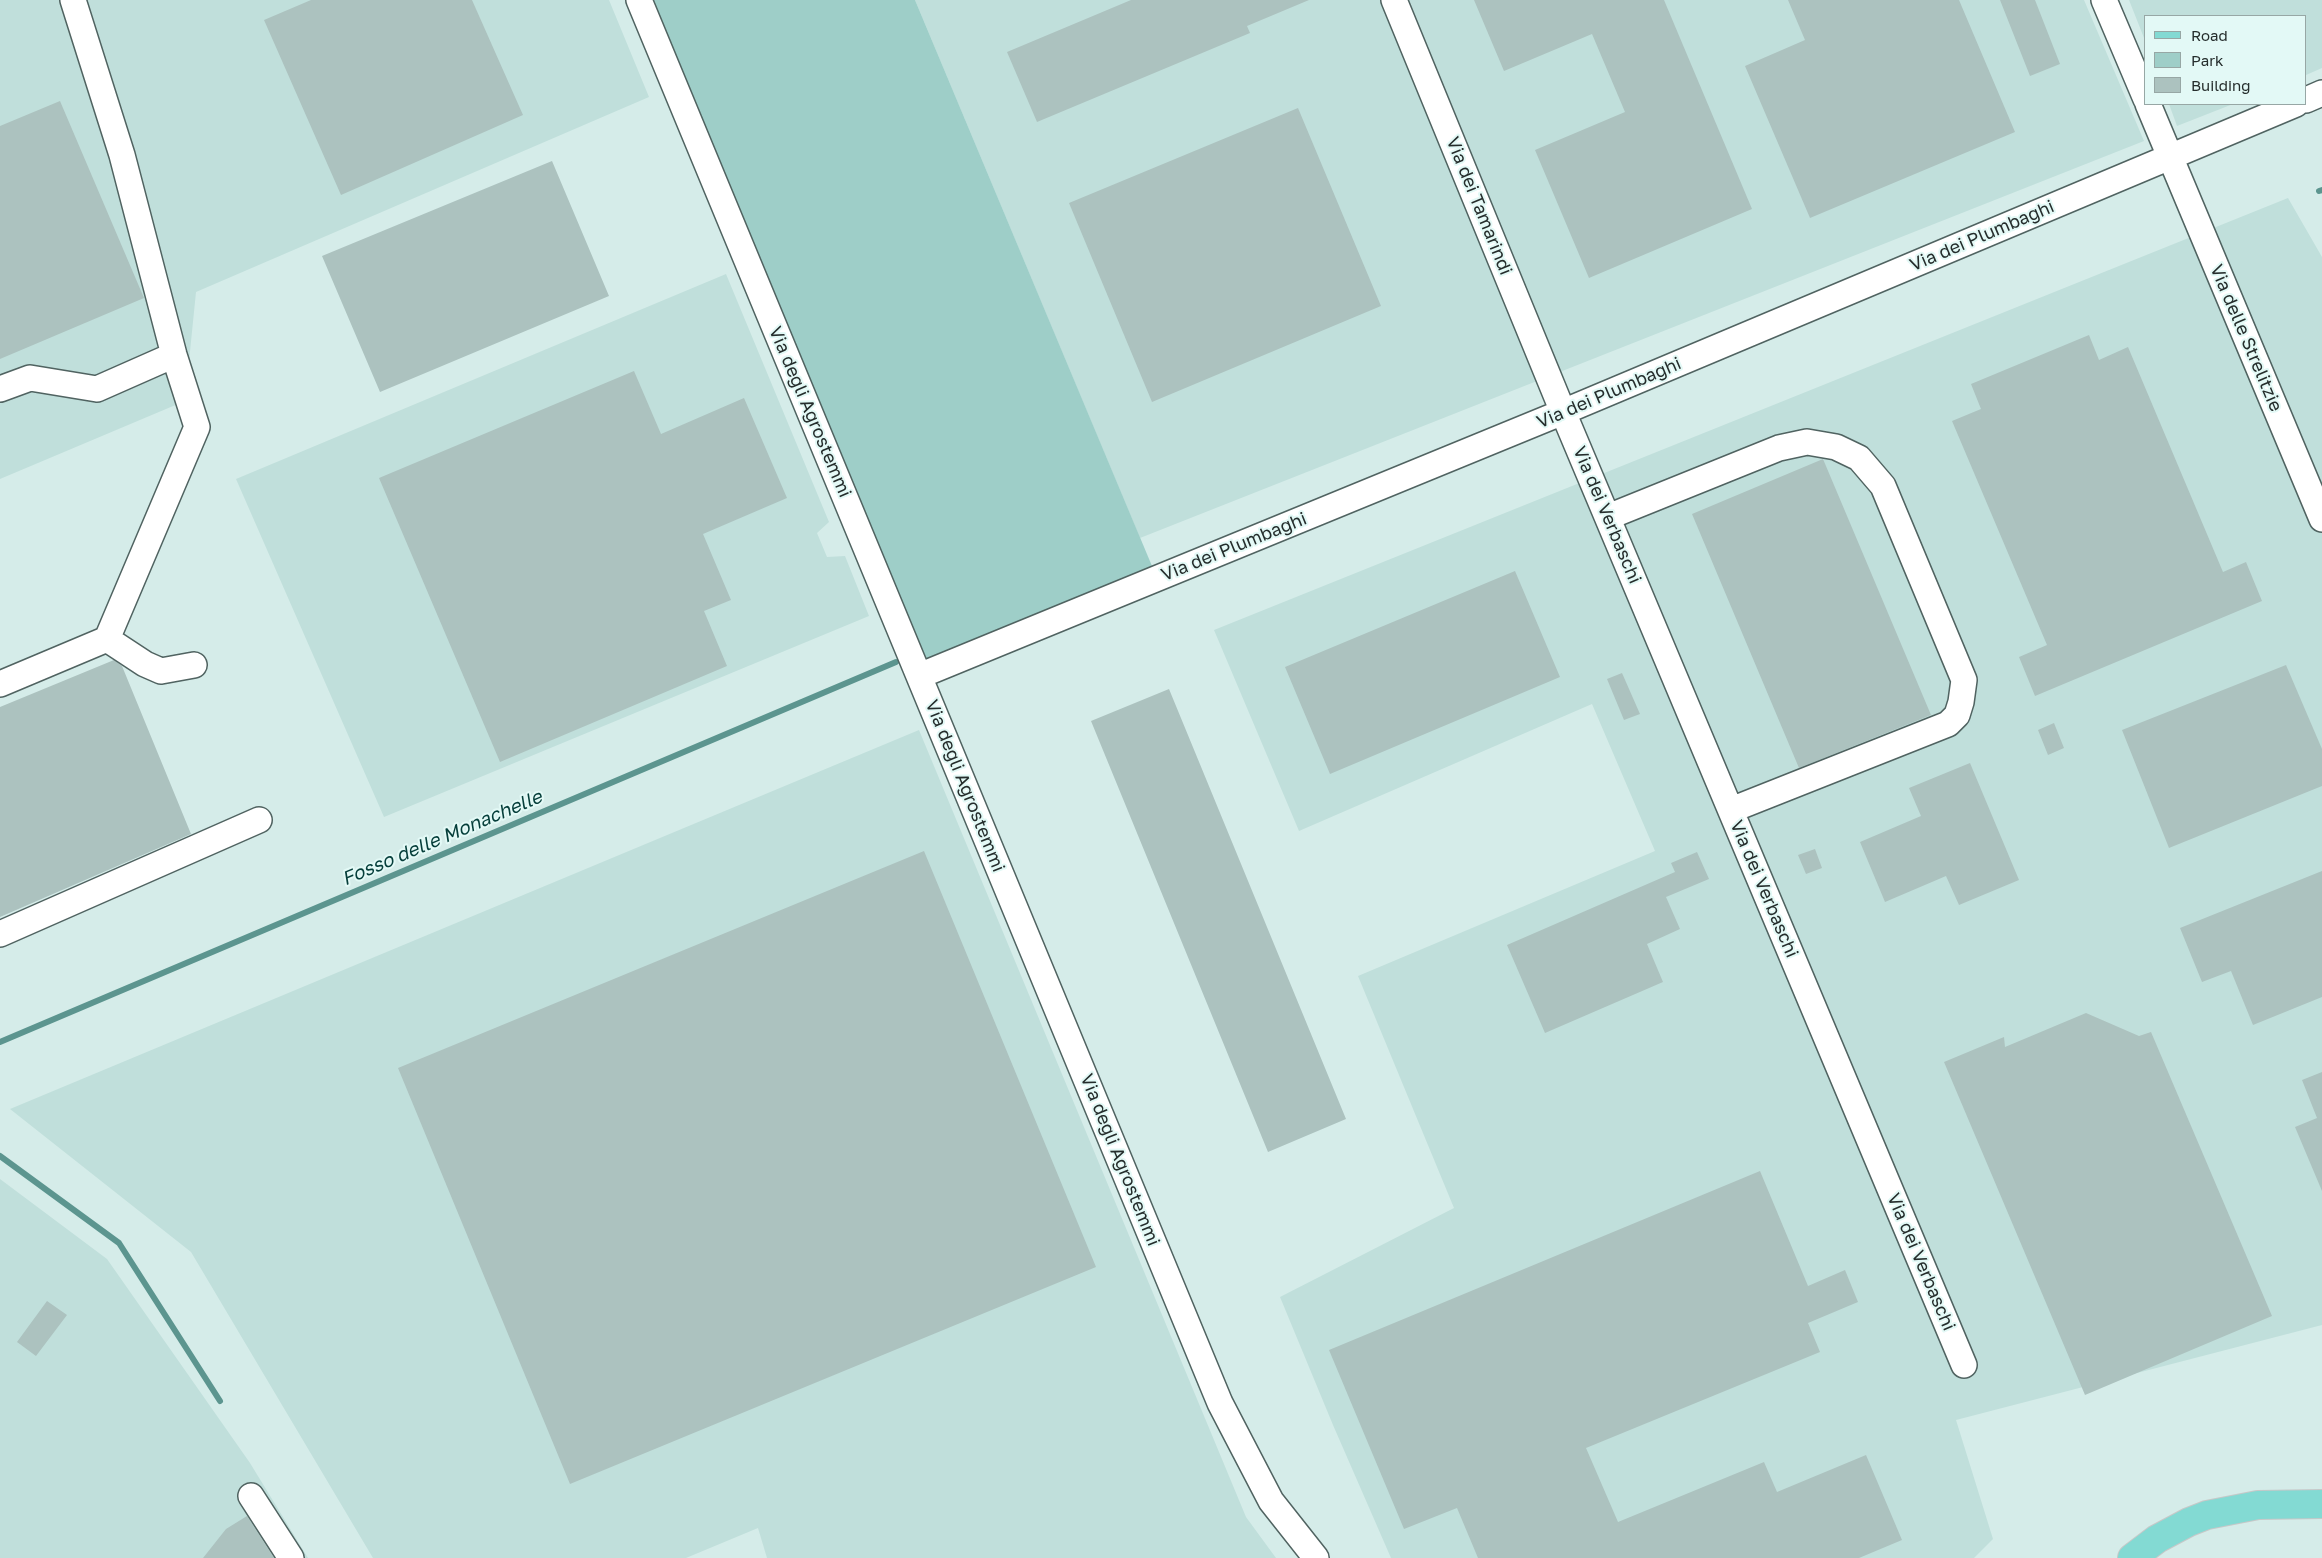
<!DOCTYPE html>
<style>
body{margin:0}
#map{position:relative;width:2322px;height:1558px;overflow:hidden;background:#d5ece9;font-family:"Golos Text",sans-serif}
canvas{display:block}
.legend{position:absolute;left:2144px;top:15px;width:162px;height:90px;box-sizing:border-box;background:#e3f9f6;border:1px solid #97a7a5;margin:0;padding:6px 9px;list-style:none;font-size:15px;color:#252d2c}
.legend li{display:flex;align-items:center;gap:10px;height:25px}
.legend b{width:25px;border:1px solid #97a7a5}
</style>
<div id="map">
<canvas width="2322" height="1558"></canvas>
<ul class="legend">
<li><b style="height:6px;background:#83dad3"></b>Road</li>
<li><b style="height:14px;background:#9ecec8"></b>Park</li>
<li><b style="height:14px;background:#acc2bf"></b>Building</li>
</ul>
</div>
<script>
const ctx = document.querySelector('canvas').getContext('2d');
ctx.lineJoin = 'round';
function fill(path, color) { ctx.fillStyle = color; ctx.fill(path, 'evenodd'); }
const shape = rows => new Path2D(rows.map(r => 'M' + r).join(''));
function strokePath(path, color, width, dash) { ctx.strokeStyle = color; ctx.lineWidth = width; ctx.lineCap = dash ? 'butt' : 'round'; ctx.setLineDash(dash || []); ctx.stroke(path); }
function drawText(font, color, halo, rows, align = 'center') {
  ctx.font = font + ' "Golos Text",sans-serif'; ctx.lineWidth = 4; ctx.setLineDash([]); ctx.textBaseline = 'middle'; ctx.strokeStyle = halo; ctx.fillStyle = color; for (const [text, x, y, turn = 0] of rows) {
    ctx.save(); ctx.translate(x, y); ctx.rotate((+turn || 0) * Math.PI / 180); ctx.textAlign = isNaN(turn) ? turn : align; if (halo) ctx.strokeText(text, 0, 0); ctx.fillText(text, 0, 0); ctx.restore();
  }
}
const built = shape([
 [0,0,609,0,649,97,196,292,185,401,0,479],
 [915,0,2084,0,2144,141,1140,538],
 [2129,0,2322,0,2322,68,2306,75,2306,16,2146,16,2146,43],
 [2169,104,2233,104,2177,126],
 [2288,198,2322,257,2322,1325,1956,1420,1993,1539,1974,1558,1391,1558,1333,1425,1280,1297,1454,1208,1358,976,1655,851,1592,704,1299,831,1214,630],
 [726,274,829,522,817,533,827,557,845,556,869,616,384,817,236,479],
 [919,730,1246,1517,1276,1558,767,1558,758,1528,686,1558,373,1558,191,1252,10,1109],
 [0,1179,107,1259,250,1463,308,1558,0,1558]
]);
const green = shape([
 [639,0,915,0,1157,578,919,676]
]);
const stream = shape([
 [2319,191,2322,190],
 [0,1042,896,662],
 [0,1156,119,1243,220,1401]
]);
const building = shape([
 [311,0,472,0,523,115,341,195,264,20],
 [1131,0,1309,0,1247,26,1250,33,1037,122,1007,52],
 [1474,0,1664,0,1752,209,1589,278,1535,150,1625,112,1592,34,1504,71],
 [1788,0,1959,0,2015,132,1810,218,1745,66,1805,40],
 [2000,0,2035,0,2060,64,2030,76],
 [60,101,144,298,0,359,0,126],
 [1298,108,1381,306,1152,402,1069,203],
 [552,161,609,296,380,392,322,256],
 [2089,335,2099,360,2128,347,2223,572,2246,562,2262,601,2035,696,2019,657,2047,645,1952,421,1981,409,1971,384],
 [634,371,661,434,744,398,787,498,703,534,731,600,704,611,727,666,500,762,379,478],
 [1823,459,1931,715,1799,768,1692,514],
 [1515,571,1560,677,1330,774,1285,667],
 [114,660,122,666,191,834,0,917,0,707],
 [2286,665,2322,749,2322,786,2169,848,2122,730],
 [1622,673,1640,714,1624,720,1607,679],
 [1169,689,1346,1119,1268,1152,1091,721],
 [2054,723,2064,748,2048,755,2038,730],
 [1970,763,2019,880,1959,905,1946,876,1885,902,1860,842,1921,816,1909,788],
 [1815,849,1822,868,1806,874,1798,855],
 [924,851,1096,1267,570,1484,398,1068],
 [1697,852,1709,879,1666,897,1680,929,1647,944,1663,982,1545,1033,1507,945,1675,872,1671,863],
 [2322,871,2322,997,2253,1025,2231,971,2202,982,2180,928],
 [2086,1013,2139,1036,2151,1032,2272,1316,2085,1395,1944,1062,2004,1037,2005,1047],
 [2322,1072,2322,1191,2295,1127,2317,1118,2302,1080],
 [1760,1171,1808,1286,1845,1270,1858,1302,1808,1323,1820,1352,1586,1448,1618,1522,1764,1462,1777,1492,1866,1455,1902,1540,1859,1558,1478,1558,1457,1508,1404,1529,1329,1350],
 [47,1301,67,1315,36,1356,17,1342],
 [247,1516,274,1558,203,1558,226,1529]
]);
const minor = shape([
 [639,0,1220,1403,1271,1501,1316,1558],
 [1394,0,1563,412,1964,1365],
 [2104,0,2146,99],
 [2306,100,2322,93],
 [2148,104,2322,519],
 [0,389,30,378,97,389,174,355],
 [1608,517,1779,448,1807,442,1836,447,1859,458,1883,486,1964,680,1961,702,1957,715,1948,724,1731,810],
 [107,639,145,664,161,671,194,665],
 [919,676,1563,412,2296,104],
 [0,684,107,639,197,427,174,355,122,155,73,0],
 [0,934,259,820],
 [251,1496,291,1558]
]);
const major = shape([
 [2132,1558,2157,1539,2189,1522,2207,1515,2258,1505,2322,1504]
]);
const streetNames = [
 ["Via dei Tamarindi",1479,206,68],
 ["Via dei Plumbaghi",1982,236,-23],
 ["Via delle Strelitzie",2246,338,67],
 ["Via dei Plumbaghi",1609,393,-23],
 ["Via degli Agrostemmi",810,412,67],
 ["Via dei Verbaschi",1607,515,67],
 ["Via dei Plumbaghi",1234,547,-22],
 ["Via degli Agrostemmi",965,786,68],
 ["Via dei Verbaschi",1764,889,67],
 ["Via degli Agrostemmi",1120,1160,68],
 ["Via dei Verbaschi",1921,1262,67]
];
const waterNames = [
 ["Fosso delle Monachelle",442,838,-23]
];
fill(built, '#c0dfdb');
fill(green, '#9ecec8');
strokePath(stream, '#5c958f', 6);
fill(building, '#acc2bf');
strokePath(minor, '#506361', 28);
strokePath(major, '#c6c8c8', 30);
strokePath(minor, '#fff', 25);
strokePath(major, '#83dad3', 28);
drawText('18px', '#252d2c', '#e3f9f6', streetNames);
drawText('italic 19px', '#053e3a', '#e3f9f6', waterNames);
</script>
